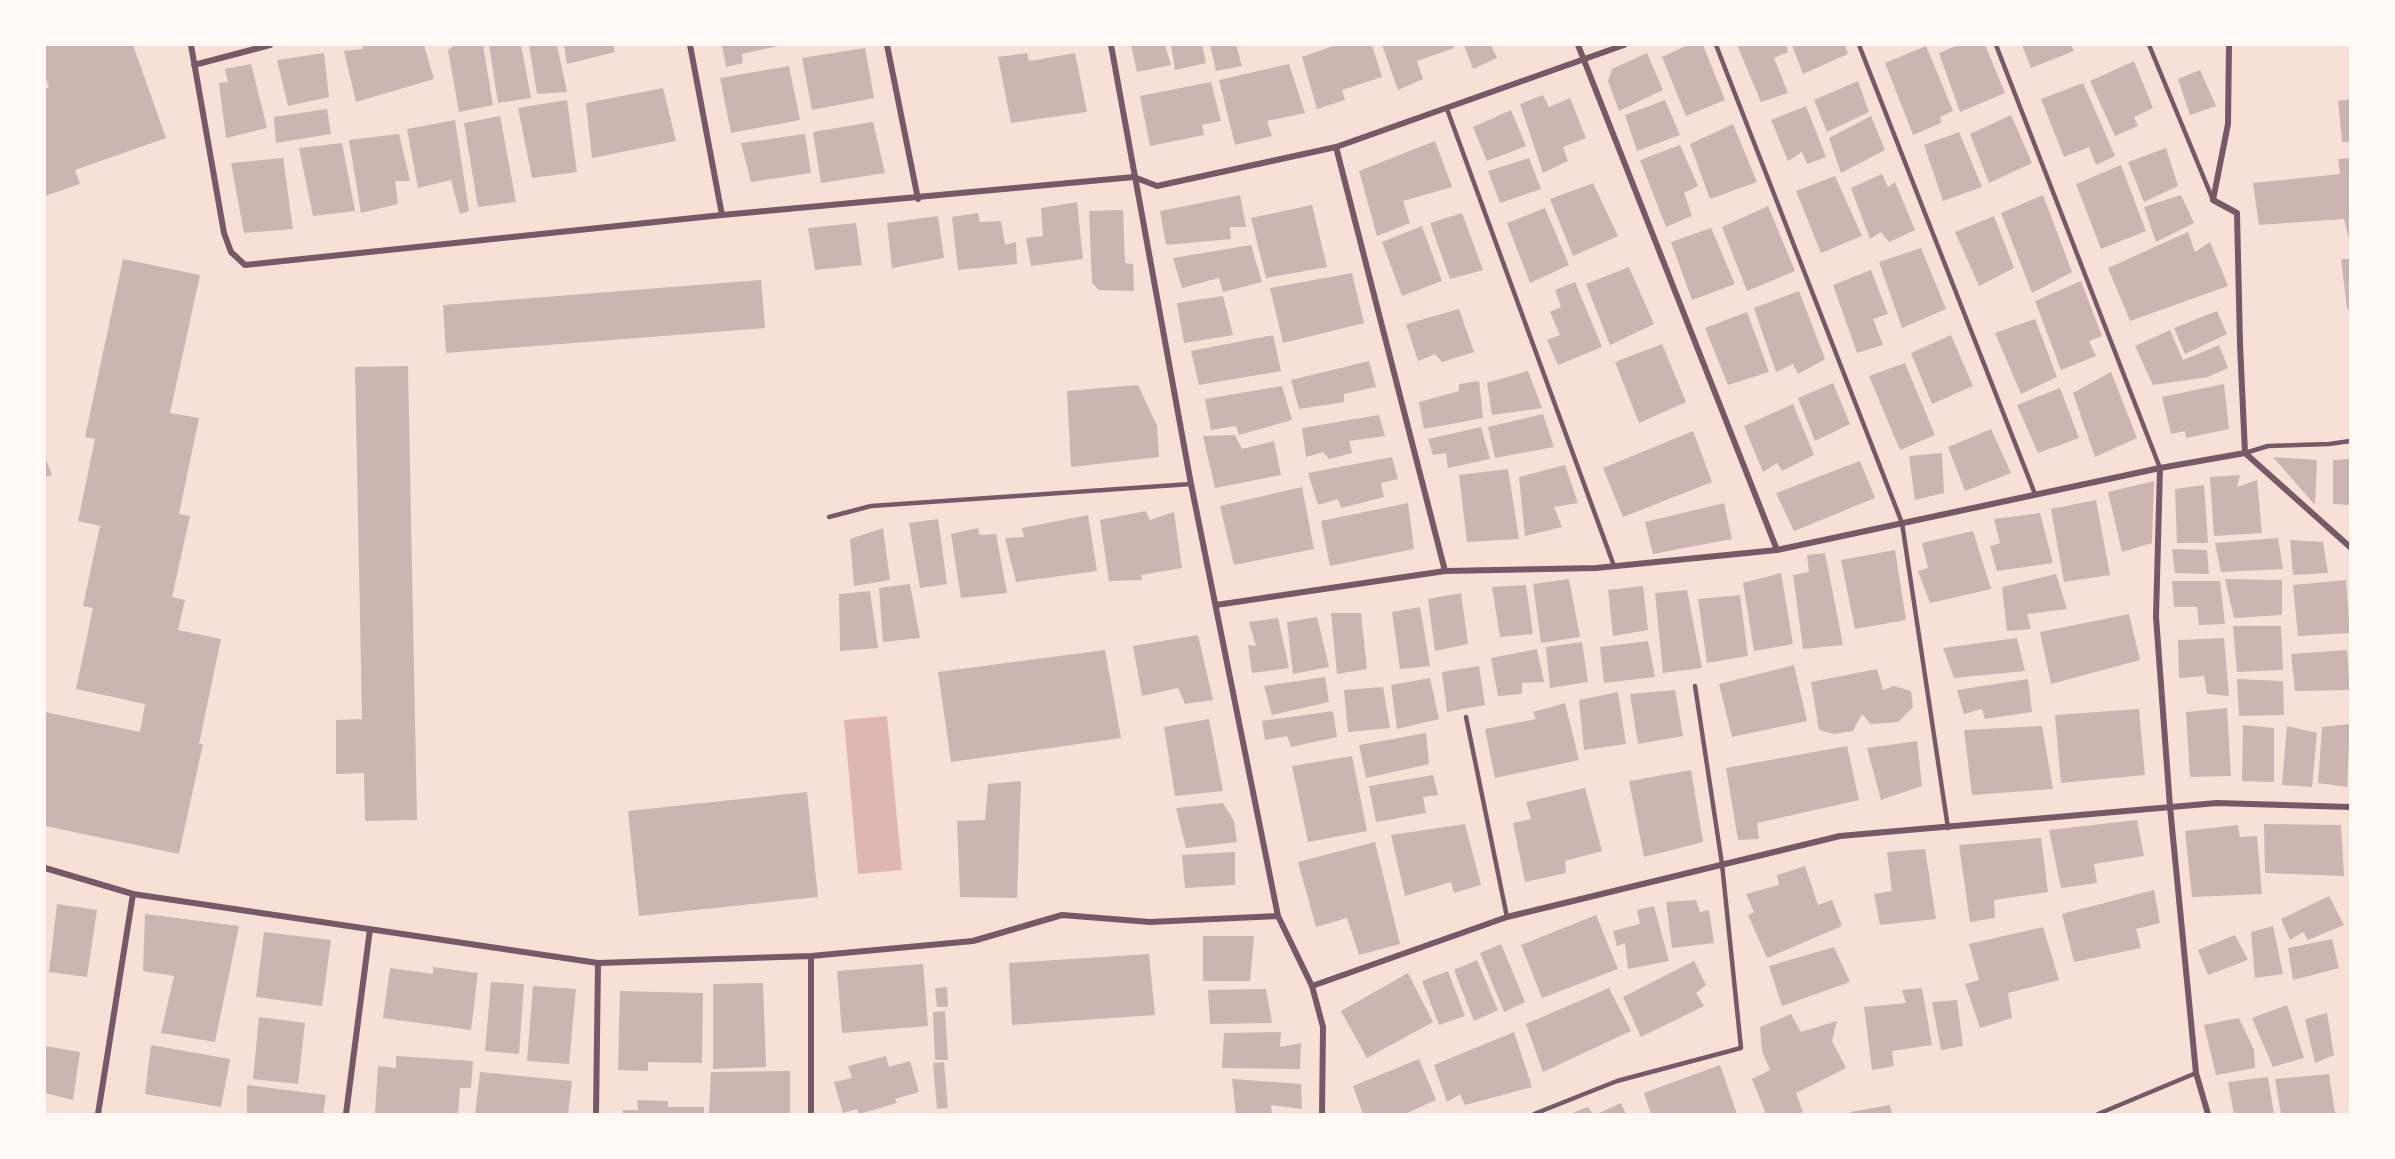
<!DOCTYPE html>
<style>
body{margin:0}
#map{position:relative;width:2395px;height:1159px;overflow:hidden;background:#f7e1d7;font-family:"Zilla Slab",serif}
canvas{display:block}
.frame{position:absolute;inset:0;border:46px solid #fffaf5;pointer-events:none}
</style>
<div id="map">
<canvas width="2395" height="1159"></canvas>
<div class="frame"></div>
</div>
<script>
const ctx = document.querySelector('canvas').getContext('2d');
ctx.lineJoin = 'round';
function fill(path, color) { ctx.fillStyle = color; ctx.fill(path, 'evenodd'); }
const shape = rows => new Path2D(rows.map(r => 'M' + r).join(''));
function strokePath(path, color, width, dash) { ctx.strokeStyle = color; ctx.lineWidth = width; ctx.lineCap = dash ? 'butt' : 'round'; ctx.setLineDash(dash || []); ctx.stroke(path); }
const water = shape([
 [887,716,902,870,858,874,844,720]
]);
const building = shape([
 [45,45,133,45,166,138,75,170,80,184,45,196,45,89,49,87,45,77],
 [362,45,424,45,434,79,356,102,344,51,363,49],
 [455,45,483,45,493,105,459,112,448,50],
 [489,45,521,45,531,98,498,103],
 [529,45,557,45,567,92,537,94],
 [564,45,613,45,615,52,567,64],
 [722,45,778,45,778,46,742,54,743,63,726,67],
 [1131,45,1165,45,1171,65,1137,72],
 [1171,45,1202,45,1206,63,1175,70],
 [1210,45,1236,45,1242,66,1216,71],
 [1336,45,1372,45,1382,77,1342,90,1345,100,1317,109,1302,57],
 [1382,45,1453,45,1454,48,1417,61,1423,79,1398,90],
 [1464,45,1491,45,1497,58,1473,69],
 [1688,45,1703,45,1725,100,1686,116,1662,57],
 [1737,45,1786,45,1788,52,1774,58,1788,93,1761,102],
 [1792,45,1845,45,1848,54,1803,74],
 [1958,45,1985,45,2005,93,1960,112,1939,53],
 [2022,45,2071,45,2074,51,2031,68],
 [1926,46,1953,111,1940,117,1941,123,1913,135,1885,63],
 [865,48,874,98,812,110,802,58],
 [324,53,329,97,288,106,277,60],
 [1027,53,1029,61,1075,53,1087,112,1011,123,998,57],
 [1647,53,1663,90,1619,111,1608,81,1612,69],
 [2134,61,2153,108,2134,117,2138,126,2115,136,2090,81],
 [251,64,267,128,226,138,219,83,228,82,225,69],
 [1289,64,1305,113,1267,121,1272,136,1235,145,1219,80],
 [789,66,800,120,731,133,720,78],
 [2200,70,2216,106,2190,115,2178,79],
 [1858,81,1869,112,1827,132,1814,100],
 [1211,82,1221,121,1202,125,1204,135,1150,146,1140,96],
 [2083,83,2115,156,2096,165,2089,147,2064,157,2041,99],
 [663,88,676,141,592,158,586,103],
 [1543,95,1549,107,1570,98,1586,138,1563,147,1568,161,1543,173,1520,104],
 [2350,99,2350,142,2342,142,2338,101],
 [567,100,577,172,532,178,518,108],
 [1665,100,1680,135,1637,151,1625,115],
 [1806,106,1826,157,1807,164,1802,152,1788,161,1771,120],
 [327,109,331,134,276,143,274,117],
 [1511,110,1526,146,1487,161,1473,127],
 [2011,115,2032,163,1989,183,1970,134],
 [500,116,516,202,478,207,464,123],
 [1871,116,1885,150,1841,173,1829,138],
 [455,120,469,211,460,214,451,180,418,188,407,129],
 [873,122,885,173,821,183,813,132],
 [1733,124,1757,182,1710,199,1690,144],
 [1959,132,1982,187,1943,201,1924,145],
 [399,134,410,181,395,181,398,204,361,213,349,140],
 [805,134,811,173,751,182,741,143],
 [1435,141,1452,187,1403,201,1410,223,1377,236,1359,171],
 [342,143,355,211,313,216,299,148],
 [1680,145,1698,186,1684,193,1692,216,1666,227,1640,160],
 [2166,148,2178,186,2144,202,2128,162],
 [283,158,293,229,244,233,231,163],
 [1529,158,1541,189,1500,203,1488,171],
 [2350,158,2350,243,2344,219,2259,225,2253,183,2340,174,2338,159],
 [2121,165,2146,231,2101,249,2076,184],
 [1882,174,1888,187,1895,182,1915,230,1889,242,1881,232,1870,239,1851,188],
 [1835,176,1862,236,1821,253,1796,191],
 [1593,183,1618,236,1573,256,1550,199],
 [1240,195,1246,227,1230,227,1231,239,1166,245,1160,211],
 [2043,195,2072,272,2032,293,2001,213],
 [2181,195,2194,223,2156,242,2144,207],
 [1077,202,1083,259,1031,266,1026,238,1043,236,1041,208],
 [1312,205,1327,267,1266,278,1251,218],
 [1768,206,1795,271,1747,291,1722,227],
 [1545,208,1569,265,1530,283,1507,223],
 [1123,210,1125,263,1133,264,1134,291,1099,290,1092,283,1089,211],
 [978,213,980,222,1001,221,1005,245,1016,242,1017,264,958,270,952,217],
 [1462,213,1483,270,1450,279,1430,223],
 [938,216,944,258,892,268,887,223],
 [1994,216,2014,268,1979,286,1955,232],
 [856,223,862,265,815,270,808,228],
 [1422,226,1442,281,1402,296,1382,242],
 [1711,228,1735,284,1692,300,1671,242],
 [2188,232,2195,252,2210,242,2228,286,2130,321,2108,268],
 [1251,245,1262,282,1223,292,1219,278,1182,288,1173,258],
 [1921,248,1946,309,1902,328,1879,262],
 [123,259,200,275,170,413,199,418,179,514,190,516,172,597,185,600,178,630,221,639,199,744,203,744,179,854,45,826,45,712,140,732,145,704,76,689,93,608,83,606,100,526,78,521,95,439,85,437],
 [2341,259,2350,259,2350,309,2347,309],
 [1629,267,1654,324,1610,345,1586,284],
 [1871,270,1888,314,1873,319,1883,345,1857,353,1833,285],
 [1352,273,1364,323,1283,343,1270,288],
 [761,280,765,328,446,353,443,305],
 [2081,281,2102,336,2089,341,2096,356,2061,370,2035,301],
 [1575,282,1602,347,1558,365,1547,340,1560,335,1550,312,1561,307,1555,290],
 [1799,291,1825,359,1798,374,1793,364,1776,372,1754,308],
 [1223,296,1233,335,1184,343,1177,303],
 [1459,309,1474,352,1442,362,1435,354,1418,361,1406,324],
 [2217,311,2227,334,2185,354,2174,328],
 [1747,312,1769,372,1728,385,1705,328],
 [2035,319,2057,377,2021,394,1995,333],
 [2170,330,2183,360,2219,345,2228,368,2208,377,2153,385,2135,346],
 [1273,335,1281,371,1199,385,1191,351],
 [1951,335,1973,386,1932,404,1911,353],
 [1662,344,1686,402,1639,423,1615,362],
 [1369,361,1376,387,1344,394,1344,402,1299,409,1291,380],
 [1905,363,1935,435,1900,450,1869,376],
 [408,366,417,820,365,821,364,773,336,774,336,720,362,719,355,367],
 [1528,371,1542,408,1492,415,1487,383],
 [2111,372,2137,438,2095,457,2073,393],
 [1479,381,1483,418,1424,429,1419,402,1459,391,1459,384],
 [1833,383,1850,424,1815,441,1798,398],
 [2224,384,2229,429,2186,438,2185,431,2171,434,2162,397],
 [1138,385,1157,426,1159,457,1071,467,1067,391],
 [1282,386,1292,420,1239,435,1236,426,1211,430,1205,399],
 [2060,388,2079,438,2038,453,2017,405],
 [1793,404,1814,455,1782,471,1777,463,1763,472,1744,426],
 [1543,414,1554,447,1495,458,1488,427],
 [1379,415,1385,436,1349,441,1352,453,1329,459,1323,452,1306,457,1302,428],
 [1481,427,1490,459,1448,468,1446,453,1433,455,1428,439],
 [1991,429,2011,473,1965,491,1948,447],
 [1693,431,1712,482,1623,517,1603,468],
 [1235,435,1242,449,1274,441,1281,475,1215,488,1203,436],
 [1942,453,1944,493,1915,500,1909,456],
 [45,457,52,475,45,477],
 [1392,457,1398,479,1381,483,1384,497,1341,508,1338,499,1318,505,1308,473],
 [2273,457,2317,460,2315,505],
 [2350,459,2350,505,2333,504,2333,460],
 [1860,461,1875,498,1794,531,1776,493],
 [1565,465,1578,503,1554,507,1562,527,1525,536,1519,477],
 [1508,469,1519,539,1467,542,1459,475],
 [2240,475,2237,487,2257,480,2262,533,2214,536,2210,477],
 [2154,481,2152,543,2122,552,2108,492],
 [2204,485,2208,543,2177,543,2175,489],
 [1302,487,1314,549,1234,565,1220,506],
 [2096,500,2110,575,2064,582,2051,509],
 [1408,503,1414,549,1330,566,1321,521],
 [1724,503,1732,539,1653,554,1645,522],
 [1146,511,1150,520,1174,512,1182,568,1141,575,1142,580,1109,581,1100,520],
 [2040,513,2053,563,1997,571,1990,546,2000,543,1994,519],
 [1088,515,1097,571,1016,582,1005,538,1024,537,1022,528],
 [938,519,947,584,920,588,909,523],
 [883,528,890,580,854,586,850,539],
 [978,528,980,535,996,534,1007,593,961,598,951,534],
 [1973,531,1991,589,1930,603,1918,571,1928,568,1922,543],
 [2278,538,2283,569,2221,572,2215,543],
 [2290,540,2323,542,2328,573,2293,575],
 [2172,549,2207,550,2209,574,2175,573],
 [1895,550,1906,620,1855,629,1841,560],
 [1825,553,1843,645,1803,649,1793,575,1809,572,1807,555],
 [1781,573,1793,644,1754,651,1743,583],
 [2056,574,2067,609,2027,614,2031,629,2007,631,2002,587],
 [1569,579,1580,637,1541,643,1533,584],
 [2225,579,2282,580,2282,615,2234,618],
 [2346,580,2350,633,2298,636,2293,585],
 [2172,581,2220,581,2225,624,2199,625,2197,607,2174,607],
 [910,584,920,638,883,642,879,588],
 [1526,585,1533,634,1500,637,1492,587],
 [1643,586,1648,630,1613,636,1608,590],
 [1687,590,1702,668,1663,673,1655,593],
 [870,591,878,648,840,651,839,594],
 [1461,593,1468,644,1435,651,1428,599],
 [1740,595,1748,656,1707,663,1698,599],
 [1420,607,1430,666,1400,669,1392,612],
 [1331,613,1361,613,1367,669,1337,674],
 [2129,614,2140,660,2051,684,2040,632],
 [1317,617,1329,667,1293,674,1287,622],
 [1278,618,1289,668,1252,673,1248,645,1256,646,1249,622],
 [2233,626,2281,626,2283,670,2237,672],
 [1198,635,1213,700,1185,704,1178,688,1142,696,1133,646],
 [2017,638,2025,671,1954,678,1943,648],
 [2224,638,2229,696,2207,694,2204,676,2179,678,2178,640],
 [1648,641,1655,677,1604,683,1600,647],
 [1582,642,1588,682,1550,688,1546,647],
 [1537,649,1544,682,1522,683,1522,694,1498,696,1491,658],
 [1105,650,1121,738,951,762,938,672],
 [2347,650,2350,690,2295,691,2291,654],
 [1794,665,1807,721,1732,737,1719,684],
 [1479,666,1485,705,1447,712,1442,672],
 [1877,669,1883,690,1894,686,1911,691,1913,707,1898,722,1871,724,1862,714,1853,731,1834,734,1819,730,1811,682],
 [1325,677,1329,702,1272,715,1264,686],
 [1430,678,1439,719,1397,729,1391,685],
 [2028,679,2032,712,1985,719,1982,709,1964,714,1957,690],
 [2237,679,2283,681,2284,715,2239,716],
 [1383,687,1390,728,1348,732,1344,690],
 [1675,690,1683,736,1638,744,1630,694],
 [1618,692,1626,744,1584,750,1579,700],
 [1565,703,1579,760,1495,778,1485,729,1536,719,1533,712],
 [2227,708,2231,776,2190,777,2186,712],
 [2139,709,2145,775,2061,783,2055,715],
 [1333,711,1337,737,1291,747,1287,736,1265,740,1262,721],
 [1209,719,1223,791,1175,796,1164,727],
 [2350,724,2347,787,2318,783,2322,727],
 [2243,725,2274,728,2274,782,2242,781],
 [2042,726,2053,789,1972,795,1964,730],
 [2287,726,2317,733,2312,787,2282,785],
 [1426,733,1429,764,1366,778,1359,745],
 [1917,741,1922,786,1881,800,1867,748],
 [1847,746,1859,800,1757,823,1759,839,1738,840,1726,768],
 [1352,756,1367,831,1308,842,1292,766],
 [1691,770,1703,842,1644,857,1629,781],
 [1433,775,1438,795,1423,797,1426,813,1376,822,1369,786],
 [1021,781,1017,898,960,897,957,821,985,820,988,784],
 [1585,788,1602,851,1565,861,1566,873,1525,882,1513,823,1531,819,1526,802],
 [807,792,818,897,639,916,628,811],
 [1223,803,1234,821,1237,842,1186,848,1176,808],
 [2137,820,2144,856,2094,864,2097,883,2061,888,2049,830],
 [1465,824,1481,885,1454,893,1451,882,1405,896,1391,835],
 [2264,824,2341,825,2344,876,2265,873],
 [2238,825,2240,837,2257,836,2262,894,2192,897,2185,831],
 [2041,838,2048,892,1994,900,1995,918,1970,922,1959,845],
 [1375,842,1400,944,1359,955,1347,918,1316,927,1298,862],
 [1925,849,1936,919,1880,925,1874,894,1892,891,1887,852],
 [1235,852,1235,885,1185,888,1182,855],
 [1805,866,1818,905,1832,900,1842,926,1767,958,1748,915,1754,912,1746,894,1779,885,1777,875],
 [2154,890,2160,923,2136,929,2141,948,2074,962,2062,914],
 [2329,896,2344,925,2308,940,2303,932,2290,940,2281,919],
 [1696,900,1700,912,1709,910,1714,943,1672,948,1666,902],
 [57,904,97,910,87,977,49,972],
 [1654,906,1669,961,1628,969,1625,943,1617,946,1613,931,1640,924,1637,910],
 [145,914,239,926,215,1042,161,1033,174,976,143,971],
 [1596,915,1618,969,1542,998,1521,945],
 [2273,926,2283,974,2255,978,2251,932],
 [2043,927,2059,980,2008,993,2012,1018,1980,1028,1965,984,1979,980,1969,944],
 [264,932,331,940,322,1006,256,997],
 [2235,935,2248,960,2208,975,2198,950],
 [1203,936,1254,936,1250,981,1203,981],
 [2332,939,2339,968,2293,980,2288,948],
 [1501,944,1525,1002,1504,1012,1480,953],
 [1834,947,1850,982,1782,1006,1769,966],
 [1149,954,1155,1015,1012,1025,1009,963],
 [1477,960,1498,1010,1474,1021,1454,970],
 [1694,961,1706,985,1696,993,1704,1006,1641,1037,1623,997],
 [923,964,928,1026,842,1033,837,971],
 [433,967,478,973,471,1030,383,1018,390,968,433,974],
 [1448,971,1465,1016,1439,1025,1422,981],
 [1408,973,1433,1022,1367,1058,1341,1011],
 [491,982,524,984,519,1054,485,1051],
 [763,983,766,1067,713,1069,713,984],
 [533,986,576,989,569,1064,527,1061],
 [947,987,948,1007,937,1007,935,988],
 [1609,988,1631,1031,1543,1072,1526,1024],
 [1922,988,1932,1045,1892,1051,1894,1066,1872,1070,1864,1007,1906,1003,1902,990],
 [1266,989,1272,1023,1210,1024,1208,990],
 [620,991,703,993,702,1063,648,1062,648,1071,618,1070],
 [1957,1000,1963,1046,1941,1050,1932,1002],
 [2287,1005,2304,1058,2273,1067,2252,1018],
 [945,1011,948,1060,935,1060,933,1012],
 [2327,1013,2334,1055,2315,1063,2305,1019],
 [1791,1014,1801,1032,1837,1021,1832,1041,1846,1068,1796,1093,1803,1112,1798,1114,1766,1114,1752,1079,1770,1070,1762,1051,1760,1027],
 [259,1017,305,1023,298,1084,253,1079],
 [2239,1018,2254,1050,2255,1068,2216,1075,2204,1025],
 [1281,1032,1280,1047,1301,1043,1300,1069,1222,1068,1224,1033],
 [1514,1032,1532,1087,1465,1105,1460,1094,1447,1102,1434,1065],
 [151,1045,230,1059,221,1107,145,1094],
 [45,1046,80,1052,73,1100,45,1093],
 [396,1056,473,1061,471,1088,460,1088,458,1114,375,1114,378,1066,396,1068],
 [886,1056,889,1067,910,1061,919,1092,895,1099,897,1103,859,1114,857,1109,843,1113,834,1082,852,1078,848,1066],
 [1419,1059,1436,1100,1405,1114,1363,1114,1353,1086],
 [944,1062,948,1108,937,1109,933,1063],
 [1720,1065,1737,1114,1651,1114,1644,1093],
 [790,1071,790,1114,709,1114,711,1072],
 [480,1072,572,1081,568,1114,475,1114],
 [2329,1074,2335,1113,2281,1114,2275,1079],
 [2268,1077,2274,1114,2234,1114,2228,1082],
 [1232,1079,1301,1084,1302,1109,1271,1105,1272,1114,1236,1114],
 [247,1085,326,1095,323,1114,247,1114],
 [637,1100,668,1101,668,1107,704,1107,704,1114,623,1114,623,1110,638,1110],
 [1621,1103,1626,1114,1597,1114],
 [1890,1105,1892,1114,1850,1114,1850,1112],
 [1588,1107,1593,1114,1570,1114]
]);
const service = shape([
 [1716,45,1902,523,1948,828],
 [1859,45,2035,494],
 [1996,45,2160,468],
 [2149,45,2213,200],
 [1447,109,1614,566],
 [2245,453,2268,446,2329,444,2350,441],
 [829,517,871,506,1191,484],
 [1466,717,1507,917],
 [1534,1114,1617,1081,1741,1048,1722,864,1695,686],
 [2098,1114,2196,1073]
]);
const minor = shape([
 [191,45,224,233,231,252,245,265,722,215,1134,177,1157,186,1336,147,1624,45],
 [690,45,722,215],
 [887,45,918,199],
 [1111,45,1191,484,1278,916,1312,986,1323,1027,1322,1114],
 [1578,45,1777,550],
 [2229,45,2228,124,2213,200,2237,213,2240,344,2245,453,2350,547],
 [194,65,270,45],
 [1336,147,1445,571],
 [2160,468,2156,617,2170,807,2196,1073,2208,1114],
 [1216,605,1445,571,1596,568,1777,550,2160,468,2245,453],
 [45,868,133,894,598,963,811,956,973,941,1062,915,1150,922,1278,916],
 [1312,986,1507,917,1840,836,2217,803,2350,807],
 [98,1114,133,894],
 [346,1114,370,929],
 [596,1114,598,963],
 [811,1114,811,956]
]);
fill(water, '#dcb8b0');
fill(building, '#ccb4b1');
strokePath(service, '#755966', 4.5);
strokePath(minor, '#755966', 6);
</script>
